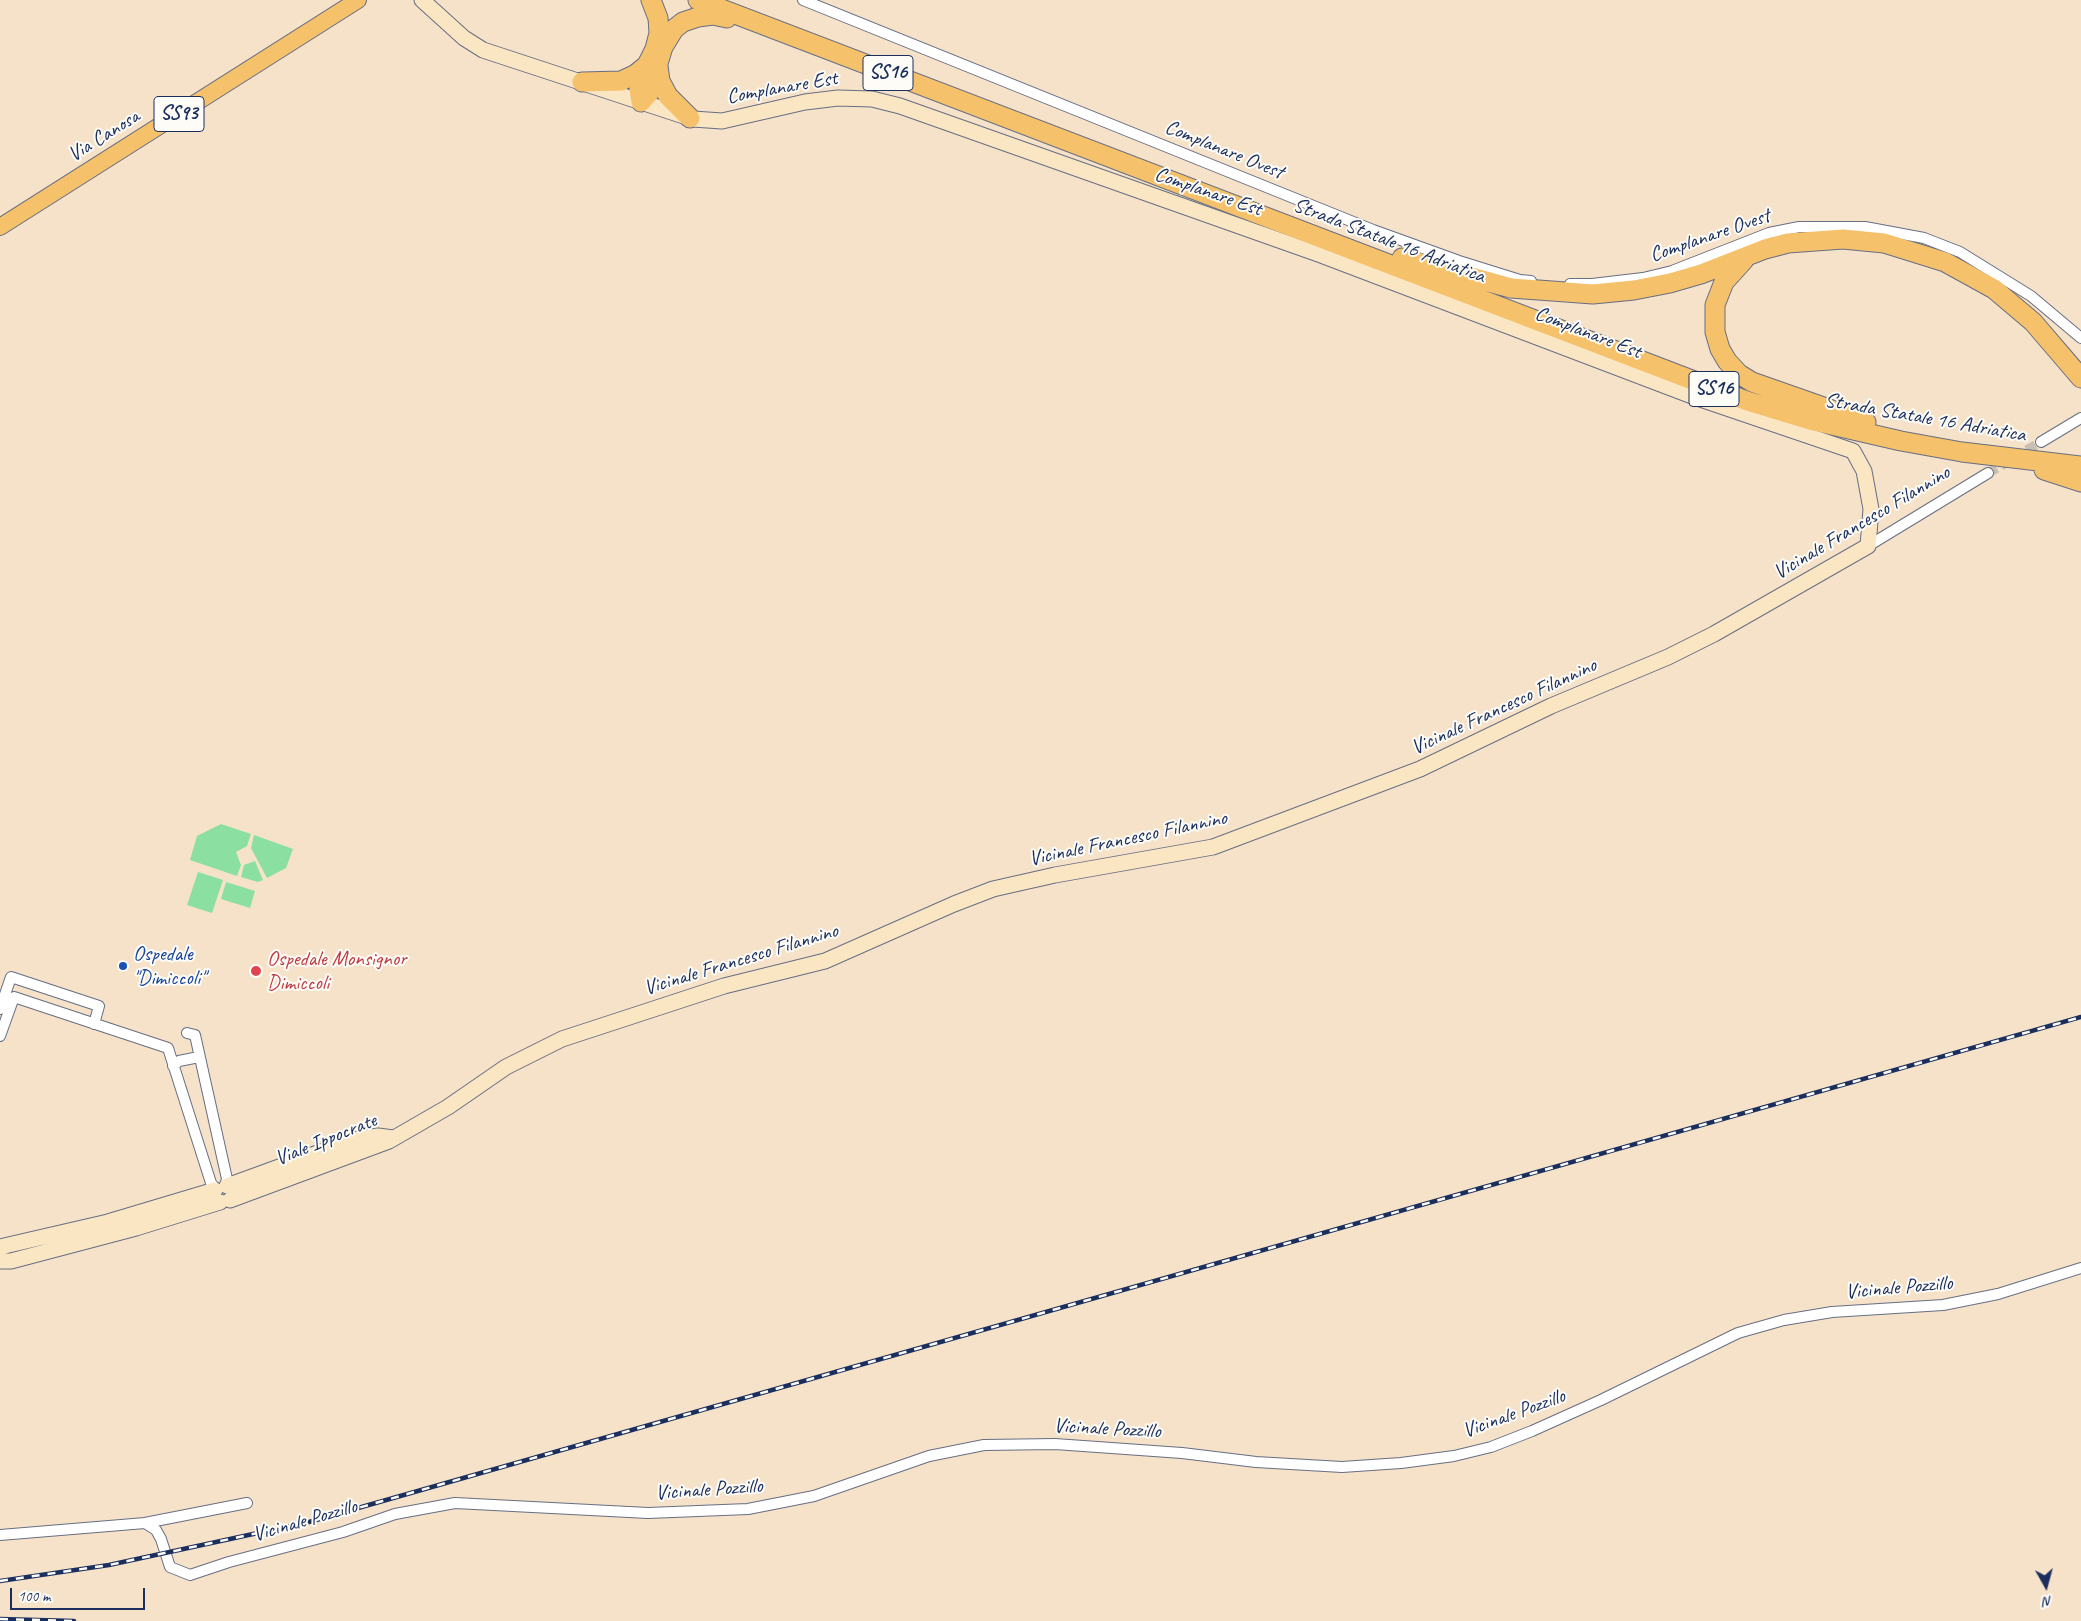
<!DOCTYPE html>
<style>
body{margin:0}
#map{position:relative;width:2081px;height:1621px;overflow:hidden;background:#f5e2c9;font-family:Caveat,sans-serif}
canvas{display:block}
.north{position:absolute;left:2021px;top:1561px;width:50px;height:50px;-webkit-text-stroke:4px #fdfcf7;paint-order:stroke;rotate:173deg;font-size:14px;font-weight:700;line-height:20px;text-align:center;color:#1b2f5e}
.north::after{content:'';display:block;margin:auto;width:18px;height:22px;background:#1b2f5e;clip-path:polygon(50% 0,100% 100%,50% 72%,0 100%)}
.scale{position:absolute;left:10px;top:1588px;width:135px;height:22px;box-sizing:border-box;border:2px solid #1b2f5e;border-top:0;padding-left:6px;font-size:15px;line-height:18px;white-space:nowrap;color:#1b2f5e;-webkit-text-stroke:4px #fdfcf7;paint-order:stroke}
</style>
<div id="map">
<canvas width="2081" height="1621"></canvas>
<div class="north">N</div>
<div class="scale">100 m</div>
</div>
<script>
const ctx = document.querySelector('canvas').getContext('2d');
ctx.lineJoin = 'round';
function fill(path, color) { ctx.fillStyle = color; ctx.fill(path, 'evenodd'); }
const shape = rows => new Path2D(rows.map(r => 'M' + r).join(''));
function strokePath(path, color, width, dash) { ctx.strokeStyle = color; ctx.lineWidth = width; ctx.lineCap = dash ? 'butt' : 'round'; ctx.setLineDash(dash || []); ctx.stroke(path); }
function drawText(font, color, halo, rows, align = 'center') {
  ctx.font = font + ' Caveat,sans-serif'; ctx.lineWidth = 4; ctx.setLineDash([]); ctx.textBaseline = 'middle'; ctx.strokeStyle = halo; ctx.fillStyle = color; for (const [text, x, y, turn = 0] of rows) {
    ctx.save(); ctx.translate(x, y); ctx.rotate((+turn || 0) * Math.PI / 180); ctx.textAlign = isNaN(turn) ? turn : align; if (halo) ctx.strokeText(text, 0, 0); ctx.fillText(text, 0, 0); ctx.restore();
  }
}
const green = shape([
 [221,824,251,834,247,846,236,852,241,865,237,876,190,860,197,836],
 [254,835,293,849,286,868,267,878,251,848],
 [255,861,263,880,258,882,241,877,244,865],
 [198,872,223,880,212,913,187,905],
 [226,882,255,891,250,908,221,899]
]);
const streetTunnel = shape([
 [1988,473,2041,442]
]);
const street = shape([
 [803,0,1373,230,1459,261,1520,280,1531,281],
 [1570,284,1592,284,1643,278,1672,271,1769,233,1799,227,1865,227,1924,238,1960,252,2031,296,2081,338],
 [2041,442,2081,418],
 [1868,546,1988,473],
 [0,1009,11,977,99,1006,94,1024],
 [187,1033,195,1035,227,1179,225,1186],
 [0,1036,14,997,168,1048,211,1183,216,1189],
 [173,1066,179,1061,199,1057],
 [145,1523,156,1530,161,1539,170,1567,190,1575,229,1562,343,1532,395,1514,455,1503,648,1513,748,1509,814,1496,929,1456,984,1445,1055,1444,1182,1453,1256,1462,1342,1467,1401,1463,1454,1456,1491,1447,1532,1431,1601,1400,1738,1333,1784,1320,1832,1312,1943,1305,1998,1294,2081,1268],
 [0,1535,145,1523,247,1503]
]);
const secondary = shape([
 [227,1186,353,1140,378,1136,393,1138],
 [230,1200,389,1141,448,1107,506,1067,562,1039,724,986,825,961,954,904,993,889,1055,875,1213,847,1420,769,1551,706,1668,657,1714,634,1868,546,1871,509,1864,471,1853,451,1700,399,1321,255,900,106,872,99,838,98,805,102,722,121,693,119,483,50,464,38,422,0],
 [0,1247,108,1222,215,1190],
 [0,1261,11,1261,136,1228,220,1202]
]);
const primary = shape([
 [0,227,358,0]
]);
const highway = shape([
 [698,0,1747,401,1810,420,1901,441,1962,452,2081,466],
 [649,62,639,89,641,102,649,93,663,47,674,29,683,22,698,17,713,15,727,18],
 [658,66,660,81,668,96,690,118],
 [582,82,621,81,636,74,647,65,655,49,659,33,658,18,651,0],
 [1402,258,1511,288,1593,294,1634,290,1670,283,1701,274,1765,249,1788,243,1843,239,1884,243,1945,262,1994,289,2033,322,2081,378],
 [1744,260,1724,282,1715,305,1715,332,1720,349,1727,361,1739,374,1752,382,1866,422],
 [2044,470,2081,482]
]);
const rail = shape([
 [0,1581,109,1565,309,1522,2081,1017],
 [0,1619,74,1621]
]);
const markers = [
 [123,966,5,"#1a4fb4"],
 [256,971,6,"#e0444e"]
];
const shields = [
 [888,73,50],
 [179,114,50],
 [1714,389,50]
];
const shieldNames = [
 ["SS16",888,73],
 ["SS93",179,114],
 ["SS16",1714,389]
];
const streetNames = [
 ["Complanare Est",782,88,-10],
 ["Via Canosa",104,136,-32],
 ["Complanare Ovest",1224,150,22],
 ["Complanare Est",1208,192,19],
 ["Complanare Ovest",1710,236,-19],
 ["Strada Statale 16 Adriatica",1389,241,21],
 ["Complanare Est",1588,333,21],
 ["Strada Statale 16 Adriatica",1925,418,10],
 ["Vicinale Francesco Filannino",1862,523,-31],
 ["Vicinale Francesco Filannino",1504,707,-25],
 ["Vicinale Francesco Filannino",1128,839,-12],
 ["Vicinale Francesco Filannino",741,960,-17],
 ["Viale Ippocrate",326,1140,-22],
 ["Vicinale Pozzillo",1899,1288,-5],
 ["Vicinale Pozzillo",1514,1414,-20],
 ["Vicinale Pozzillo",1107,1429,3],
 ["Vicinale Pozzillo",709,1490,-4],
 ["Vicinale Pozzillo",305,1521,-16]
];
const transitNames = [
 ["Ospedale",133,954],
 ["\"Dimiccoli\"",133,978]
];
const healthNames = [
 ["Ospedale Monsignor",267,959],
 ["Dimiccoli",267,983]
];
fill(green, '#8adfa1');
strokePath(streetTunnel, '#c9beb4', 10, [10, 5]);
strokePath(street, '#676e83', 12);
strokePath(secondary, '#676e83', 17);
strokePath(primary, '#676e83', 18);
strokePath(highway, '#676e83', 21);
strokePath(street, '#fff', 10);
strokePath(secondary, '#fbe6c4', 15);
strokePath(primary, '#f6c16b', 16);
strokePath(highway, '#f6c16b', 19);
strokePath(rail, '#1b2f5e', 4.5);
strokePath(rail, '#fdfcf7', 2.5, [8]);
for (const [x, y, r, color] of markers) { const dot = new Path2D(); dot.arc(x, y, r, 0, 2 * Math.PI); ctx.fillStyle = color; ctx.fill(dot); strokePath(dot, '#fdfcf7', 2); }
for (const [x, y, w] of shields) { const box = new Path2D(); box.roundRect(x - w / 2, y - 17.5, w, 35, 4); ctx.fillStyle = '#fdfcf7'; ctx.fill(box); strokePath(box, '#1b2f5e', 1); }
drawText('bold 20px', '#1b2f5e', null, shieldNames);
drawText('21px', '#1b2f5e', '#fdfcf7', streetNames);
drawText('21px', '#164399', '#fdfcf7', transitNames, 'left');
drawText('21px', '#be3a42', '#fdfcf7', healthNames, 'left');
</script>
